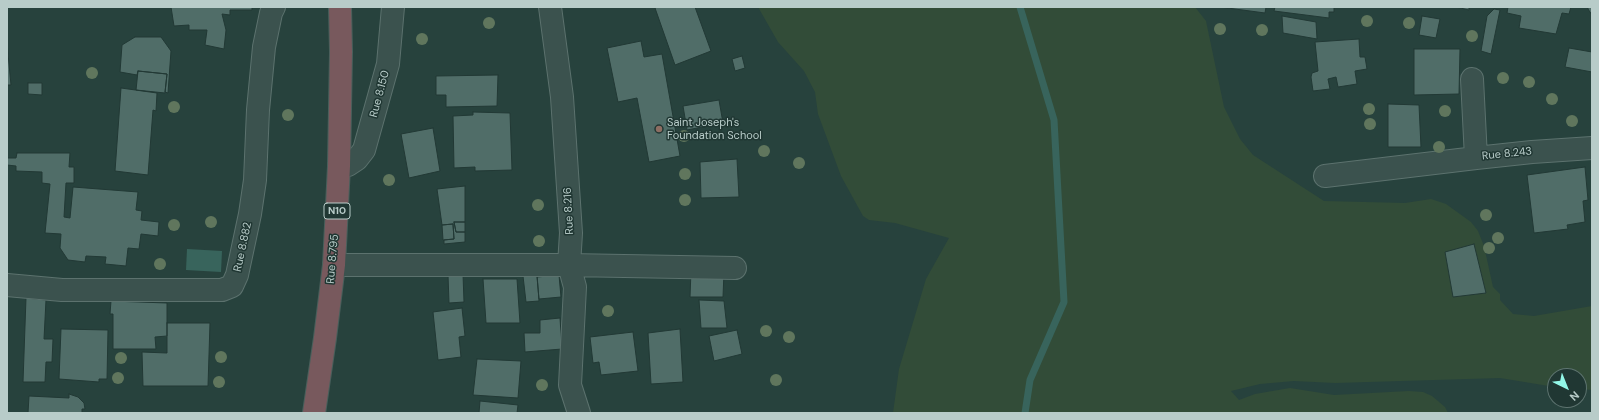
<!DOCTYPE html>
<style>
body{margin:0}
#map{position:relative;width:1599px;height:420px;overflow:hidden;background:#27423d;font-family:"DM Sans",sans-serif}
canvas{display:block}
.frame{position:absolute;inset:0;border:8px solid #b8ccc9;pointer-events:none}
.north{position:absolute;left:1547px;top:368px;width:40px;height:40px;box-sizing:border-box;background:#203733;border:1px solid #5d736f;border-radius:50%;rotate:137deg;font-size:11px;font-weight:700;line-height:16px;text-align:center;color:#b8ccc9}
.north::after{content:'';display:block;margin:auto;width:14px;height:18px;background:#92f7e7;clip-path:polygon(50% 0,100% 100%,50% 72%,0 100%)}
</style>
<div id="map">
<canvas width="1599" height="420"></canvas>
<div class="frame"></div>
<div class="north">N</div>
</div>
<script>
const ctx = document.querySelector('canvas').getContext('2d');
ctx.lineJoin = 'round';
function fill(path, color) { ctx.fillStyle = color; ctx.fill(path, 'evenodd'); }
const shape = rows => new Path2D(rows.map(r => 'M' + r).join(''));
function strokePath(path, color, width, dash) { ctx.strokeStyle = color; ctx.lineWidth = width; ctx.lineCap = dash ? 'butt' : 'round'; ctx.setLineDash(dash || []); ctx.stroke(path); }
function drawText(font, color, halo, rows, align = 'center') {
  ctx.font = font + ' "DM Sans",sans-serif'; ctx.lineWidth = 3; ctx.setLineDash([]); ctx.textBaseline = 'middle'; ctx.strokeStyle = halo; ctx.fillStyle = color; for (const [text, x, y, turn = 0] of rows) {
    ctx.save(); ctx.translate(x, y); ctx.rotate((+turn || 0) * Math.PI / 180); ctx.textAlign = isNaN(turn) ? turn : align; if (halo) ctx.strokeText(text, 0, 0); ctx.fillText(text, 0, 0); ctx.restore();
  }
}
const green = shape([
 [758,7,1195,7,1206,21,1224,107,1240,139,1253,155,1324,201,1405,203,1431,199,1446,204,1471,222,1478,231,1484,246,1493,287,1500,294,1500,300,1513,314,1534,316,1592,306,1592,390,1579,389,1579,376,1555,376,1555,387,1500,378,1335,383,1294,381,1260,384,1231,391,1239,400,1255,394,1290,388,1334,395,1409,391,1423,392,1432,396,1445,407,1448,413,893,413,899,369,926,279,949,238,895,223,869,220,863,216,841,176,818,114,815,92,804,71,778,42]
]);
const water = shape([
 [187,249,222,251,221,272,186,270]
]);
const stream = shape([
 [1020,7,1054,120,1064,302,1030,380,1025,413]
]);
const building = shape([
 [171,7,252,7,252,10,230,10,230,15,222,14,226,30,224,49,205,45,207,30,189,30,189,25,174,26,171,7],
 [658,7,695,7,711,51,675,65,655,8,658,7],
 [1220,7,1266,7,1265,13,1220,7],
 [1275,7,1334,7,1334,12,1329,12,1329,18,1274,11,1275,7],
 [1456,7,1469,7,1469,10,1456,7],
 [1508,7,1571,7,1569,14,1562,13,1556,34,1519,28,1521,16,1507,13,1508,7],
 [1588,7,1592,7,1592,15,1588,9,1588,7],
 [1494,9,1500,10,1491,54,1481,51,1487,16,1494,9],
 [1282,16,1316,22,1317,39,1283,33,1282,16],
 [1422,16,1440,19,1436,38,1419,35,1422,16],
 [135,37,161,37,171,51,168,93,165,92,167,74,138,71,137,75,120,72,122,45,135,37],
 [1359,39,1360,57,1365,57,1367,69,1355,71,1357,84,1338,87,1336,77,1328,79,1330,89,1313,91,1311,77,1312,73,1318,71,1315,42,1359,39],
 [641,41,644,57,662,54,680,156,649,162,637,98,618,102,607,48,641,41],
 [7,43,11,85,7,85,7,43],
 [1569,48,1592,52,1592,72,1565,67,1569,48],
 [1414,49,1460,49,1459,94,1414,95,1414,49],
 [742,56,745,68,735,71,732,59,742,56],
 [138,71,167,74,165,93,136,90,138,71],
 [498,75,497,106,446,107,446,95,436,95,436,76,498,75],
 [28,83,42,83,42,95,28,94,28,83],
 [121,88,157,93,156,111,153,110,148,175,115,171,121,88],
 [719,100,723,123,687,130,683,106,719,100],
 [1388,104,1419,105,1421,147,1388,147,1388,104],
 [473,112,510,113,512,170,475,171,475,167,454,168,453,116,473,115,473,112],
 [433,128,440,171,409,178,401,134,433,128],
 [17,153,70,153,69,167,74,167,74,183,66,183,64,217,70,218,73,187,138,192,136,210,142,211,141,220,159,222,158,236,141,234,139,249,128,248,126,266,105,264,106,257,86,256,85,262,68,260,60,248,61,234,45,233,50,184,42,183,42,172,16,171,16,166,7,165,7,158,16,158,17,153],
 [737,159,739,197,701,198,700,162,737,159],
 [1585,167,1588,200,1583,201,1585,222,1567,225,1568,229,1534,233,1527,175,1585,167],
 [465,186,465,222,454,222,456,232,465,232,465,242,444,244,444,240,454,239,453,224,442,225,437,189,465,186],
 [454,222,465,222,465,232,456,232,454,222],
 [453,224,454,239,443,240,442,225,453,224],
 [1474,244,1486,293,1453,297,1445,252,1474,244],
 [691,271,724,272,723,297,690,297,691,271],
 [463,274,464,302,449,303,448,275,463,274],
 [537,274,539,301,526,302,523,276,537,274],
 [559,275,561,297,539,299,537,277,559,275],
 [483,279,517,279,520,323,486,323,483,279],
 [26,298,46,300,44,339,53,339,52,362,46,362,45,382,23,382,26,298],
 [699,300,724,301,727,328,701,328,699,300],
 [111,301,167,303,167,336,155,337,156,349,113,349,113,314,110,314,111,301],
 [462,308,465,336,459,337,461,357,438,360,433,312,462,308],
 [560,318,562,349,525,352,524,333,540,333,540,320,560,318],
 [167,323,210,323,208,386,143,386,142,352,167,353,167,323],
 [61,329,108,330,107,379,99,379,99,382,59,379,61,329],
 [680,329,683,382,651,384,648,333,680,329],
 [737,330,742,354,714,361,709,336,737,330],
 [633,332,638,371,601,375,599,362,593,363,590,337,633,332],
 [477,359,521,361,518,398,473,395,477,359],
 [69,394,78,397,84,403,85,409,82,409,82,413,28,413,29,396,69,398,69,394],
 [480,401,518,405,517,413,479,413,480,401]
]);
const minor = shape([
 [550,7,562,97,571,233,569,265,575,287,570,385,579,413],
 [1472,79,1476,158,1532,152,1592,148],
 [339,166,348,165,357,159,364,150,388,64,393,7],
 [1325,176,1476,158],
 [334,265,569,265,735,268],
 [7,285,62,290,222,290,232,286,237,275,250,214,255,180,258,110,264,47,271,13,274,7]
]);
const highway = shape([
 [314,413,325,338,334,265,339,166,341,52,340,7]
]);
const trees = [
 [1367,21],
 [489,23],
 [1409,23],
 [1220,29],
 [1262,30],
 [1472,36],
 [422,39],
 [92,73],
 [1503,78],
 [1529,82],
 [1552,99],
 [174,107],
 [1369,109],
 [1445,111],
 [288,115],
 [1572,121],
 [1370,124],
 [684,136],
 [1439,147],
 [764,151],
 [799,163],
 [685,174],
 [389,180],
 [685,200],
 [538,205],
 [1486,215],
 [211,222],
 [174,225],
 [1498,238],
 [539,241],
 [1489,248],
 [160,264],
 [608,311],
 [766,331],
 [789,337],
 [221,357],
 [121,358],
 [118,378],
 [776,380],
 [219,382],
 [542,385]
];
const markers = [
 [659,129,4,"#8d6e63"]
];
const shields = [
 [337,211,26]
];
const shieldNames = [
 ["N10",337,211]
];
const streetNames = [
 ["Rue 8.150",380,94,-75],
 ["Rue 8.243",1507,154,-6],
 ["Rue 8.216",569,211,-93],
 ["Rue 8.882",243,247,-78],
 ["Rue 8.795",333,259,-85]
];
const poiNames = [
 ["Saint Joseph's",667,123],
 ["Foundation School",667,136]
];
fill(green, '#324c38');
fill(water, '#38645c');
strokePath(stream, '#38645c', 7);
fill(building, '#506d68');
strokePath(building, '#223935', 1);
strokePath(minor, '#5c726e', 24);
strokePath(highway, '#495f5b', 24);
strokePath(minor, '#3b524e', 22);
strokePath(highway, '#78595d', 22);
ctx.fillStyle = '#60765d';
for (const [x, y] of trees) { ctx.beginPath(); ctx.arc(x, y, 6, 0, 2 * Math.PI); ctx.fill(); }
for (const [x, y, r, color] of markers) { const dot = new Path2D(); dot.arc(x, y, r, 0, 2 * Math.PI); ctx.fillStyle = color; ctx.fill(dot); strokePath(dot, '#203733', 1.5); }
for (const [x, y, w] of shields) { const box = new Path2D(); box.roundRect(x - w / 2, y - 8, w, 16, 3); ctx.fillStyle = '#203733'; ctx.fill(box); strokePath(box, '#b8ccc9', 1); }
drawText('bold 10px', '#b8ccc9', null, shieldNames);
drawText('11px', '#b8ccc9', '#203733', streetNames);
drawText('11px', '#b8ccc9', '#203733', poiNames, 'left');
</script>
